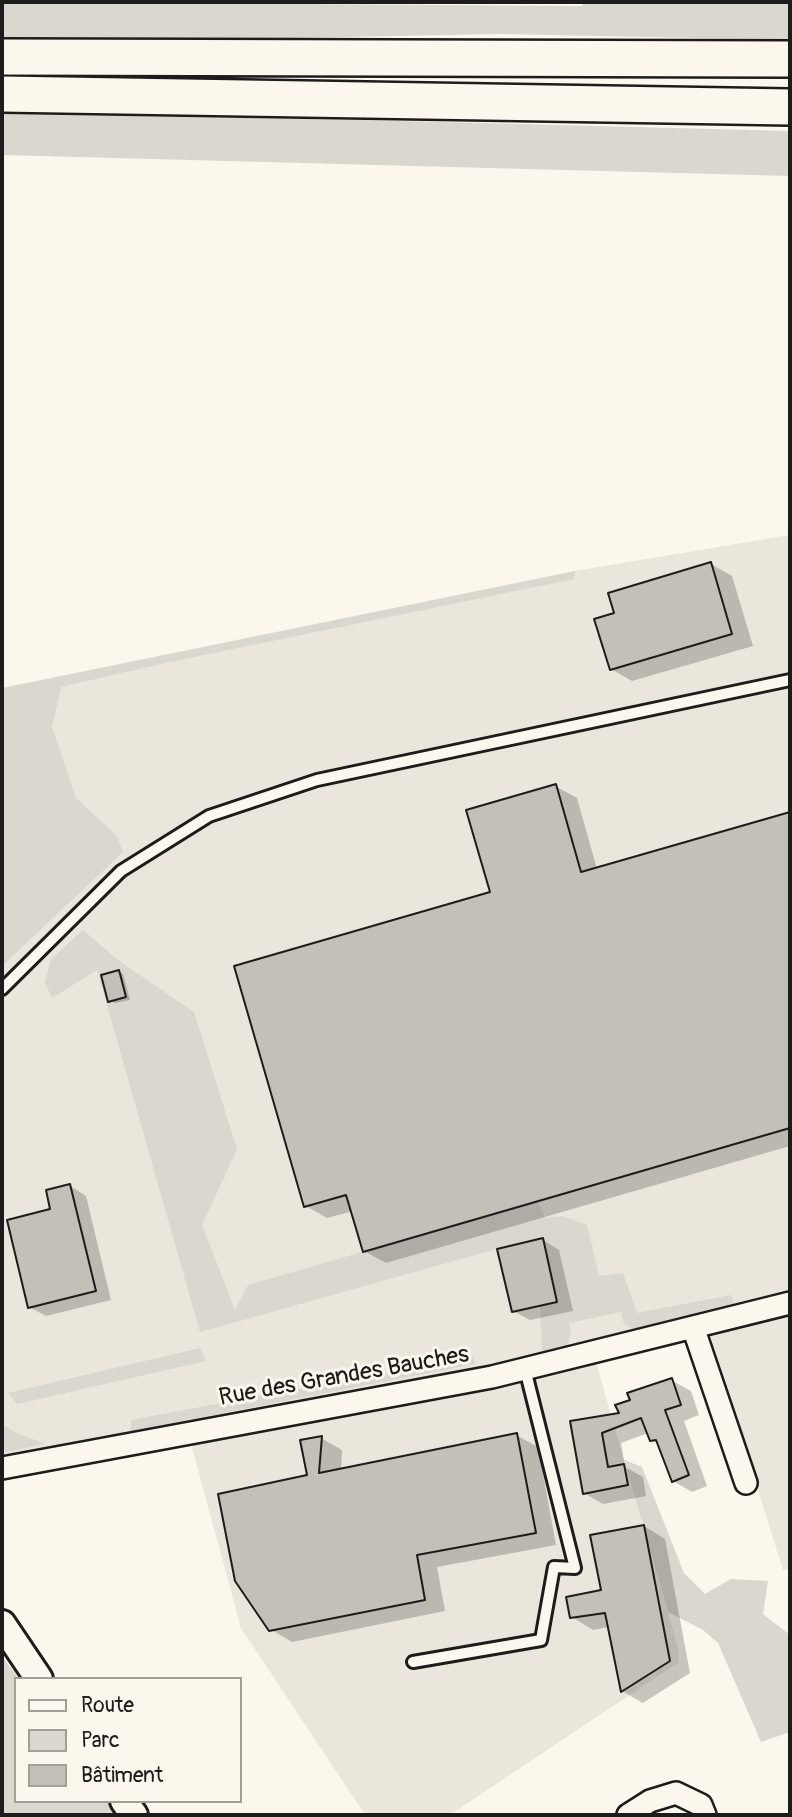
<!DOCTYPE html>
<meta charset="utf-8">
<style>
body{margin:0}
#map{position:relative;width:792px;height:1817px;overflow:hidden;background:#fbf7ec;font-family:Pangolin,sans-serif}
canvas{display:block}
.frame{position:absolute;inset:0;border:4px solid #1c1c1c;pointer-events:none}
.legend{position:absolute;left:14px;top:1677px;width:228px;height:126px;box-sizing:border-box;background:#fbf7ec;border:2px solid #a29f99;margin:0;padding:9px 12px;list-style:none;font-size:21px;color:#1c1c1c}
.legend li{display:flex;align-items:center;gap:14px;height:35px}
.legend b{width:35px;border:2px solid #a29f99}
</style>
<div id="map">
<canvas width="792" height="1817"></canvas>
<div class="frame"></div>
<ul class="legend">
<li><b style="height:9px;background:#fbf7ec"></b>Route</li>
<li><b style="height:19px;background:#dad7ce"></b>Parc</li>
<li><b style="height:19px;background:#c3c0b8"></b>Bâtiment</li>
</ul>
</div>
<script>
const ctx = document.querySelector('canvas').getContext('2d');
ctx.lineJoin = 'round';
function fill(path, color) { ctx.fillStyle = color; ctx.fill(path, 'evenodd'); }
const shape = rows => new Path2D(rows.map(r => 'M' + r).join(''));
function strokePath(path, color, width, dash) { ctx.strokeStyle = color; ctx.lineWidth = width; ctx.lineCap = dash ? 'butt' : 'round'; ctx.setLineDash(dash || []); ctx.stroke(path); }
function drawText(font, color, halo, rows, align = 'center') {
  ctx.font = font + ' Pangolin,sans-serif'; ctx.lineWidth = 6; ctx.setLineDash([]); ctx.textBaseline = 'middle'; ctx.strokeStyle = halo; ctx.fillStyle = color; for (const [text, x, y, turn = 0] of rows) {
    ctx.save(); ctx.translate(x, y); ctx.rotate((+turn || 0) * Math.PI / 180); ctx.textAlign = isNaN(turn) ? turn : align; if (halo) ctx.strokeText(text, 0, 0); ctx.fillText(text, 0, 0); ctx.restore();
  }
}
const built = shape([
 [790,535,790,1569,783,1570,706,1324,593,1352,678,1648,679,1662,450,1815,365,1815,241,1628,188,1433,2,1468,2,690,575,571]
]);
const green = shape([
 [2,2,583,6,583,2,790,2,790,40,500,34,185,40,2,37],
 [2,114,366,120,790,131,790,176,2,155],
 [575,571,574,579,170,662,61,687,52,727,76,798,117,836,123,852,2,966,2,688],
 [83,930,119,961,194,1012,237,1149,202,1225,235,1310,248,1285,538,1201,545,1218,563,1216,587,1225,599,1276,623,1273,637,1313,731,1295,734,1304,790,1289,790,1294,635,1330,624,1324,621,1312,569,1323,571,1333,567,1347,555,1353,542,1350,540,1306,557,1301,542,1238,497,1249,200,1332,97,970,52,998,45,982,51,959],
 [200,1348,206,1361,17,1404,8,1393],
 [473,1356,475,1364,131,1431,131,1420],
 [2,1424,15,1432,45,1444,2,1453],
 [624,1460,642,1467,684,1573,705,1594,731,1579,768,1581,763,1614,790,1635,790,1732,761,1742,718,1643,703,1630,668,1612],
 [2,1656,19,1679,16,1679,16,1801,108,1801,118,1815,2,1815]
]);
const shadow = shape([
 [711,564,732,576,753,646,632,681,611,669,616,614],
 [555,786,577,798,597,869,790,813,790,1146,386,1263,364,1251,353,1211,327,1218,306,1206],
 [118,971,123,974,130,1000,115,1003,110,1001],
 [70,1186,86,1196,111,1300,46,1316,29,1307,53,1210],
 [543,1240,559,1250,573,1311,530,1320,513,1311],
 [671,1380,691,1391,699,1415,684,1421,707,1486,692,1492,673,1481,660,1445,651,1440,648,1433,621,1443,625,1467,643,1477,646,1496,603,1504,584,1493,572,1423,621,1415,632,1401],
 [516,1435,538,1447,556,1545,437,1567,445,1611,292,1642,270,1629,309,1477,321,1438,342,1450,341,1470],
 [644,1526,665,1539,690,1673,643,1703,622,1691,609,1627,593,1630,572,1617,603,1592]
]);
const building = shape([
 [711,562,732,634,610,670,594,619,614,613,608,593,711,562],
 [556,784,581,872,790,812,790,1128,363,1252,346,1195,304,1207,234,966,490,892,466,810,556,784],
 [119,970,126,997,108,1002,101,975,119,970],
 [70,1184,96,1291,28,1308,7,1220,50,1209,46,1190,70,1184],
 [543,1238,557,1302,512,1312,497,1249,543,1238],
 [672,1378,681,1405,665,1410,689,1475,672,1482,656,1440,650,1441,641,1418,602,1433,608,1467,624,1464,628,1485,583,1494,570,1421,619,1413,615,1405,630,1400,627,1393,672,1378],
 [517,1433,536,1533,417,1555,425,1600,269,1631,235,1581,218,1494,307,1475,300,1440,322,1436,319,1473,517,1433],
 [644,1525,670,1661,621,1692,605,1613,570,1618,566,1597,601,1590,590,1535,644,1525]
]);
const service = shape([
 [2,989,121,871,209,816,317,780,790,680],
 [413,1662,541,1640,554,1567,575,1568,525,1369]
]);
const minor = shape([
 [693,1327,746,1483],
 [2,1468,492,1377,790,1303],
 [628,1815,650,1801,676,1793,701,1805,705,1815]
]);
const tertiary = shape([
 [2,1624,39,1679],
 [124,1801,134,1815]
]);
const trunk = shape([
 [2,57,790,59],
 [2,94,790,107]
]);
const streetNames = [
 ["Rue des Grandes Bauches",344,1377,-10]
];
fill(built, '#eae6dc');
fill(green, '#dad7ce');
fill(shadow, '#0003');
fill(building, '#c3c0b8');
strokePath(building, '#1c1c1c', 2);
strokePath(service, '#1c1c1c', 16);
strokePath(minor, '#1c1c1c', 26);
strokePath(tertiary, '#1c1c1c', 32);
strokePath(trunk, '#1c1c1c', 40);
strokePath(service, '#fbf7ec', 10);
strokePath(minor, '#fbf7ec', 21);
strokePath(tertiary, '#fbf7ec', 26);
strokePath(trunk, '#fbf7ec', 35);
drawText('24px', '#1c1c1c', '#fbf7ec', streetNames);
</script>
